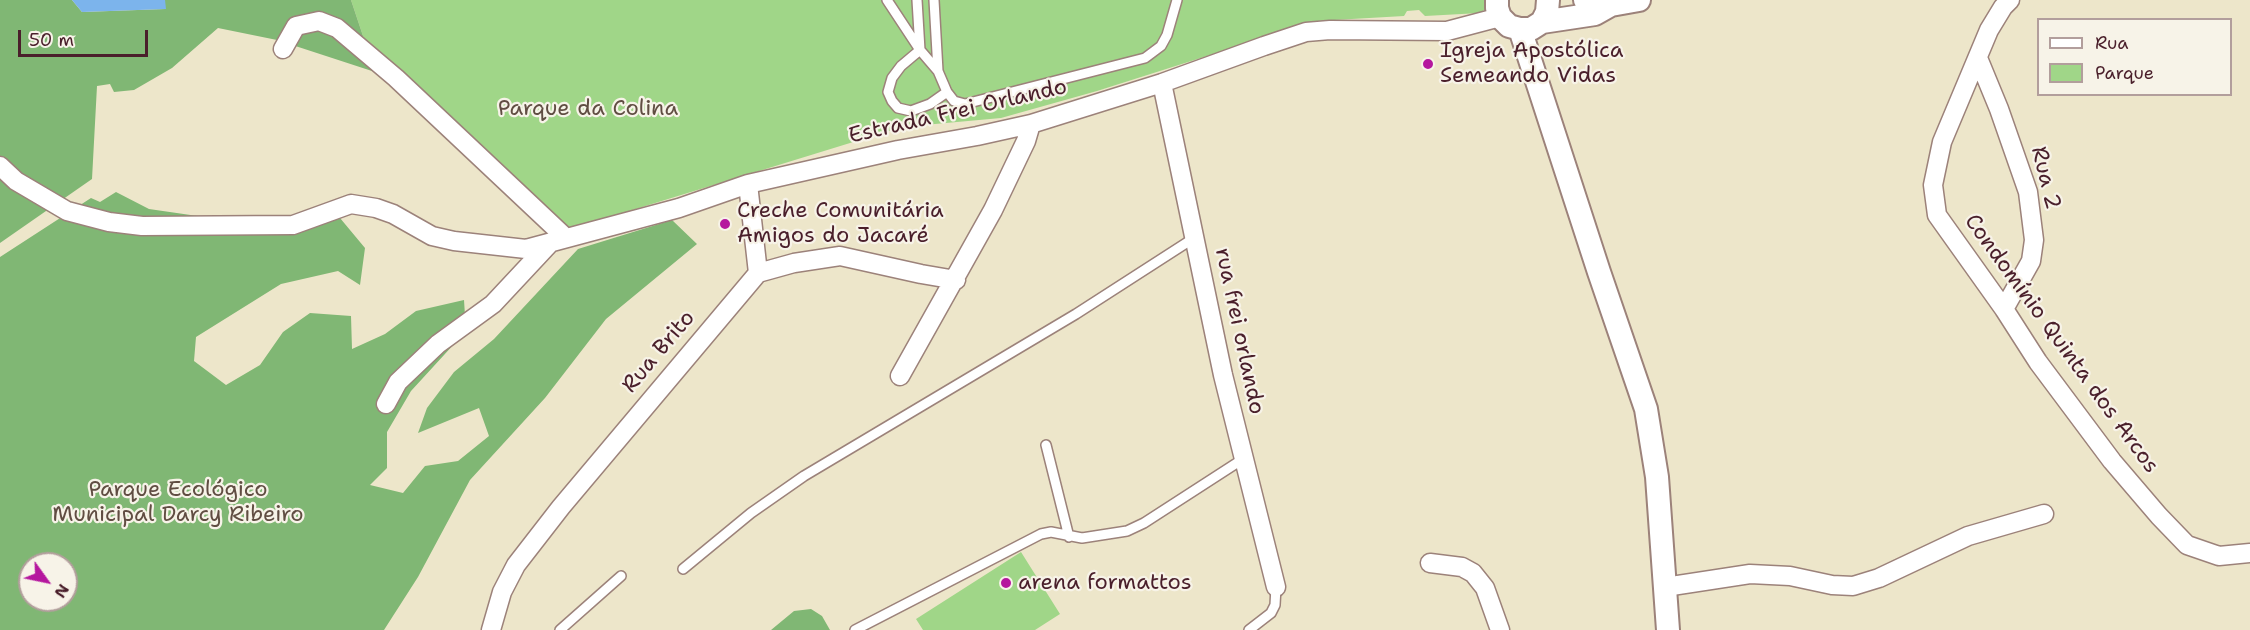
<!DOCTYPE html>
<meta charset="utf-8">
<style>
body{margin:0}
#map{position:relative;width:2250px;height:630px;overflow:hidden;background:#ede6ca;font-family:"Shantell Sans",sans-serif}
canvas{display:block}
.legend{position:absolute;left:2037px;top:18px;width:195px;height:78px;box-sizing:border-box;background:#f7f3e8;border:2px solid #b29e9c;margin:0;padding:8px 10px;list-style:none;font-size:18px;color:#4a1f2b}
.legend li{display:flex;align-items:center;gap:12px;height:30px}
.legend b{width:30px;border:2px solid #b29e9c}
.north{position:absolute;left:18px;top:552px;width:60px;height:60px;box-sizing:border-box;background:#f7f3e8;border:2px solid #b29e9c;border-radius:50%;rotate:123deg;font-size:16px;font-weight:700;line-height:24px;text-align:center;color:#4a1f2b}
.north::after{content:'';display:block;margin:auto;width:21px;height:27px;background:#b5179e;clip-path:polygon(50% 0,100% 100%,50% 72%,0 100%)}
.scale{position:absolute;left:18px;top:30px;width:130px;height:27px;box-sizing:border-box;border:3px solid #4a1f2b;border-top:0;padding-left:8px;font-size:18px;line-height:21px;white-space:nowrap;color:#4a1f2b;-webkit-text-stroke:4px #f7f3e8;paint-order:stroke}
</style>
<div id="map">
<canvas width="2250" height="630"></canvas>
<ul class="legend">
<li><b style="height:8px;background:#fff"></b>Rua</li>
<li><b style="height:16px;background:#a0d688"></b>Parque</li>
</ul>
<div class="north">N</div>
<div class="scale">50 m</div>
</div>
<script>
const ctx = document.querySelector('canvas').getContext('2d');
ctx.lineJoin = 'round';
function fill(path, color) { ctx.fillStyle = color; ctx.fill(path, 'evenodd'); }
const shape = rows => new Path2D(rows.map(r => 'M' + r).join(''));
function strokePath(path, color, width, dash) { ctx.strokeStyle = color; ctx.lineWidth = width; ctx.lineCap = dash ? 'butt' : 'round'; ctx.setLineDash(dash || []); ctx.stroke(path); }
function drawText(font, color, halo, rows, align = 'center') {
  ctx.font = font + ' "Shantell Sans",sans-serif'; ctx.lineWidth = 4.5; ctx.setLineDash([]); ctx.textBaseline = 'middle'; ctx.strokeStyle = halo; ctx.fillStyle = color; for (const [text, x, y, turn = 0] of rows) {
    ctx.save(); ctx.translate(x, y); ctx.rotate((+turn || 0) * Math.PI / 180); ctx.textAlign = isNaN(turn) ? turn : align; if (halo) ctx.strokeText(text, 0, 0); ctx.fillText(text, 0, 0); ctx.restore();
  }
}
const green = shape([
 [351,0,1484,0,1487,8,1480,13,1425,16,1419,10,1407,11,1404,16,1317,21,1097,91,1001,118,902,127,561,232,375,72],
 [1021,552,1060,614,1035,630,923,630,916,619]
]);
const forest = shape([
 [0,0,72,0,82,12,165,9,165,0,351,0,375,72,277,40,218,28,172,68,134,90,114,92,110,84,97,86,92,179,0,243],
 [116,192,149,209,232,221,335,212,365,248,360,285,338,271,281,284,196,337,194,361,226,385,260,365,283,332,310,313,351,316,352,349,385,334,416,311,464,300,466,331,411,391,387,432,387,468,370,485,403,493,425,466,458,461,489,436,479,408,418,433,427,408,454,372,494,339,578,249,672,220,697,244,606,319,545,398,470,480,418,577,384,630,0,630,0,257,91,198,100,202],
 [30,564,66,564,66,600,30,600],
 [811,609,822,616,830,630,771,630,794,611]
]);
const water = shape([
 [72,0,165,0,166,9,82,12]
]);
const service = shape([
 [887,0,920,50,938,71],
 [917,0,920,50,901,66,892,78,888,92,892,101,898,108,911,111,930,104,947,92],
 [934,0,938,71,947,92,954,101,965,104,1145,58,1161,46,1167,35,1177,0],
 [1046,445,1069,537],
 [683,569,751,513,804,476,1076,314,1194,238],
 [560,630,621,576],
 [855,630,1041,534,1051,532,1082,538,1127,531,1144,523,1243,459],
 [1249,630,1271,613,1275,605,1276,587]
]);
const minor = shape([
 [2010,0,2003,7,1989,30,1942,142,1933,185,1937,215,2004,309,2038,362,2112,461,2159,516,2187,545,2219,556,2250,553],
 [283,49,296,26,319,21,337,28,396,78,566,238],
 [1978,58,1999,109,2028,192,2034,240,2031,261,2004,309],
 [1162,83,1223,375,1276,587],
 [0,166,16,181,67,211,109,222,142,226,293,225,351,204,376,208,393,214,432,236,454,241,526,249,679,208,748,184,898,150,977,136,1031,124,1162,83,1264,46,1306,32,1330,30,1447,31,1500,17],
 [748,184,758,273],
 [900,376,993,210,1026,141,1031,124],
 [386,404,398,382,438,344,493,304,550,243],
 [1430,563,1462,567,1473,573,1485,588,1500,630],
 [1665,587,1750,574,1790,576,1832,585,1853,586,1879,578,1968,536,2044,514],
 [491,630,502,592,516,565,561,507,758,273,794,263,840,256,921,274,956,280]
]);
const tertiary = shape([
 [1497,0,1497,8,1500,17,1509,26,1520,29,1531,29,1542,22,1547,12,1548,0],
 [1585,0,1611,5,1639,0],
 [1542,22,1595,14,1611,5],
 [1520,29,1599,272,1646,409,1657,477,1668,630]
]);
const markers = [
 [1428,64,6,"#b5179e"],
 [725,224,6,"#b5179e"],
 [1006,583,6,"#b5179e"]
];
const poiNames = [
 ["Igreja Apostólica",1440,51],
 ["Semeando Vidas",1440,76],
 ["Creche Comunitária",737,211],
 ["Amigos do Jacaré",737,236],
 ["arena formattos",1018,583]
];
const parkNames = [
 ["Parque da Colina",588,109],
 ["Parque Ecológico",178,490],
 ["Municipal Darcy Ribeiro",178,515]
];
const streetNames = [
 ["Estrada Frei Orlando",958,112,-13],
 ["Rua 2",2045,178,76],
 ["rua frei orlando",1239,331,78],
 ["Condomínio Quinta dos Arcos",2061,344,54],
 ["Rua Brito",659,352,-50]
];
fill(green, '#a0d688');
fill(forest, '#80b774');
fill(water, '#7cb4ec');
strokePath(service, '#9c827a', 12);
strokePath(minor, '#9c827a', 21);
strokePath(tertiary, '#9c827a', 26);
strokePath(service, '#fff', 9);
strokePath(minor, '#fff', 18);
strokePath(tertiary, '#fff', 22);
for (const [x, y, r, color] of markers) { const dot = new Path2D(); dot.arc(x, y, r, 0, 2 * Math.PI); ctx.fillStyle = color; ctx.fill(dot); strokePath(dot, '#f7f3e8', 2); }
drawText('22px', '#4a1f2b', '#f7f3e8', poiNames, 'left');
drawText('22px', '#604d42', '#f7f3e8', parkNames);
drawText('22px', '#4a1f2b', '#f7f3e8', streetNames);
</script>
